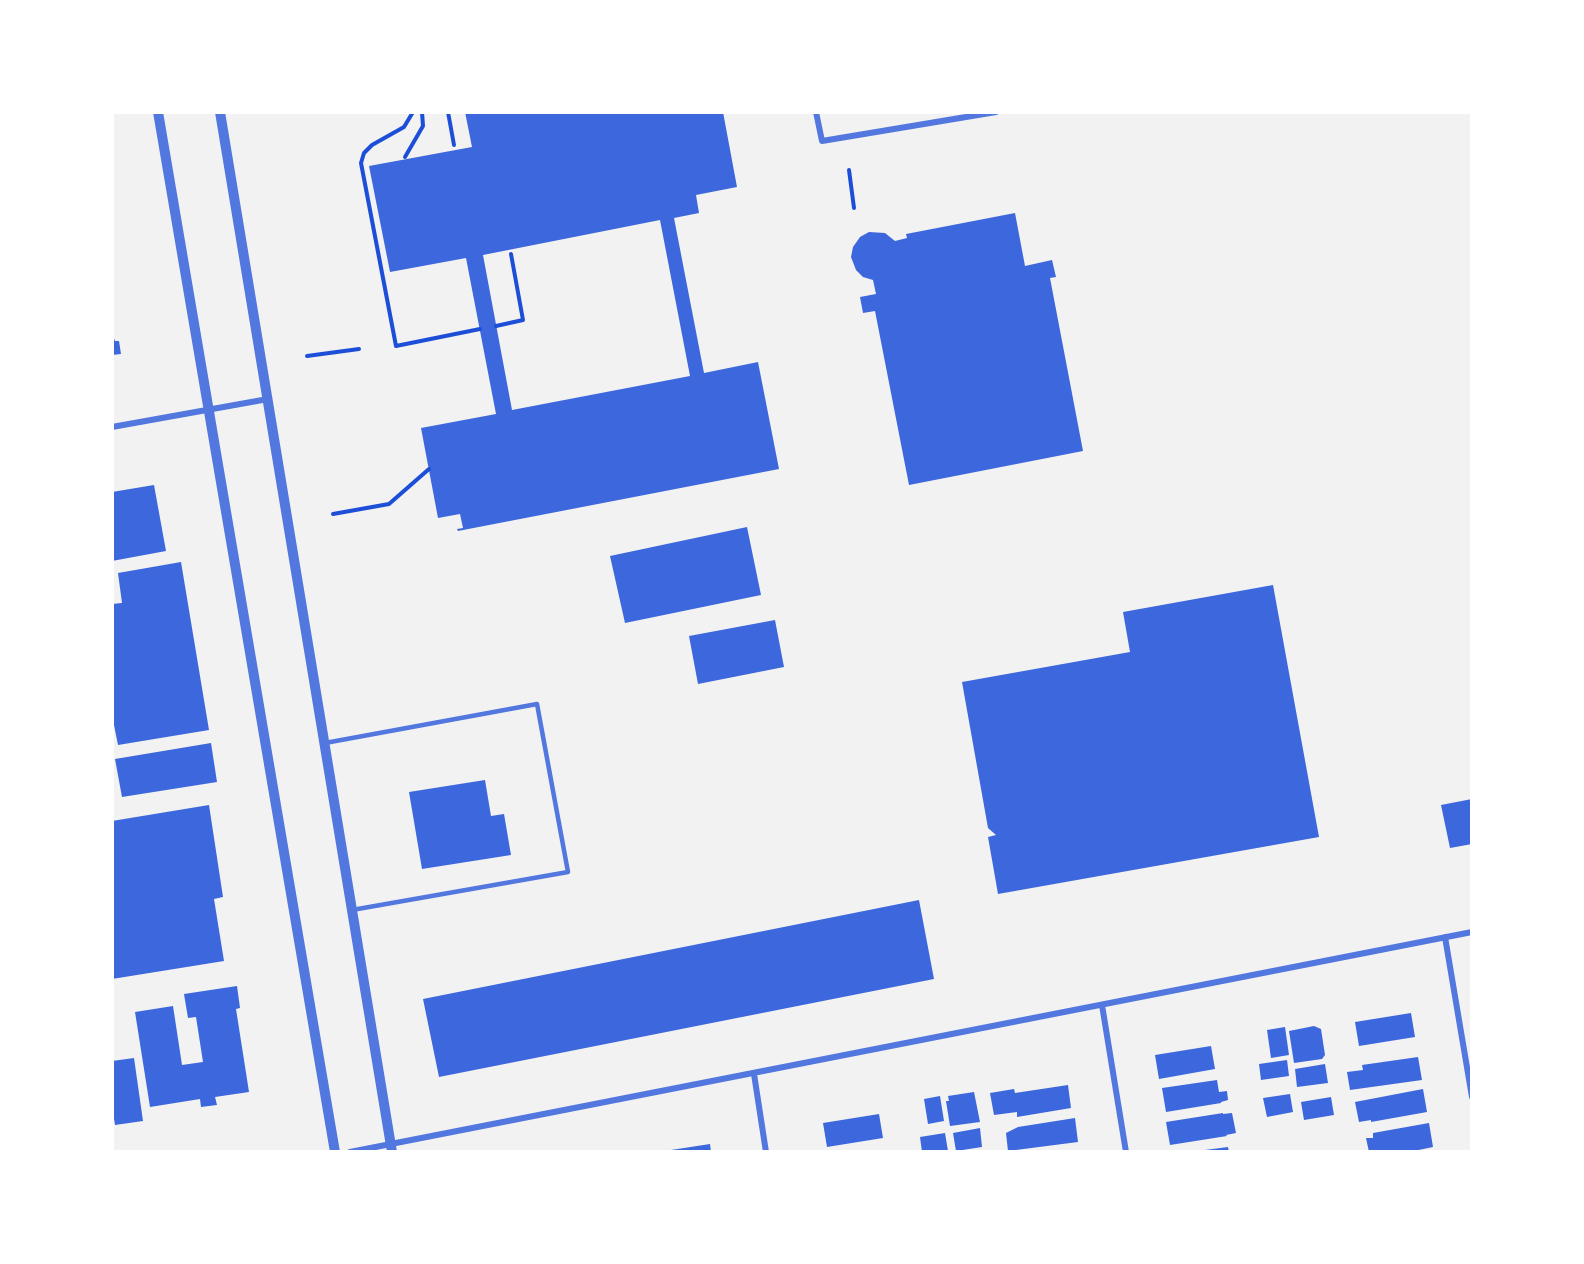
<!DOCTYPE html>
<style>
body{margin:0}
#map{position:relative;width:1584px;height:1264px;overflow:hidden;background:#f2f2f2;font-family:Inter,sans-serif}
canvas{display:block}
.frame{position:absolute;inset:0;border:114px solid #fff;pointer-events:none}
</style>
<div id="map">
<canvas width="1584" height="1264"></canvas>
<div class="frame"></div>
</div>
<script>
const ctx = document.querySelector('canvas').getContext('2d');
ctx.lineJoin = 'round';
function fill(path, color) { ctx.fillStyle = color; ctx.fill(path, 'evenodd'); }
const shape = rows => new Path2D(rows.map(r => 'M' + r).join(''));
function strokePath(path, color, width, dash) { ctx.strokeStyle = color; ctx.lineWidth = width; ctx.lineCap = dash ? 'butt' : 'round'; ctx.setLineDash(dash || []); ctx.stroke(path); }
const building = shape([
 [465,112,723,112,737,187,696,195,699,213,674,218,704,373,758,362,779,469,458,531,457,529,463,528,460,514,438,518,421,428,496,414,466,258,390,272,369,166,472,147],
 [660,220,690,376,512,410,483,255],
 [1015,213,1025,266,1052,260,1056,277,1050,278,1083,451,909,485,875,311,863,313,860,297,876,294,873,280,863,277,856,270,851,257,853,247,860,237,869,232,885,233,895,241,907,238,906,234],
 [112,334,115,341,119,341,121,354,112,355],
 [154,485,166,551,112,561,112,492],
 [747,527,761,595,625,623,610,556],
 [181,562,209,730,118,745,112,715,112,604,122,603,118,573],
 [1273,585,1319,837,998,894,988,837,996,835,988,828,962,682,1130,652,1123,612],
 [775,620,784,667,698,684,689,636],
 [211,743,217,782,122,797,115,759],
 [485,780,491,816,504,814,511,855,422,869,409,792],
 [1472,799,1472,844,1450,848,1441,805],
 [209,805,223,897,214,899,224,961,112,979,112,821],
 [919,900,934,979,439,1077,423,999],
 [237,986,240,1008,236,1009,249,1092,215,1097,217,1105,201,1107,200,1099,150,1107,135,1012,173,1006,182,1065,203,1062,196,1017,188,1018,184,994],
 [1411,1013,1415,1037,1359,1046,1355,1022],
 [1314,1026,1321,1029,1325,1055,1322,1059,1294,1063,1289,1031],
 [1285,1027,1289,1055,1271,1058,1267,1030],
 [1211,1046,1215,1069,1159,1079,1155,1055],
 [1418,1057,1422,1080,1350,1090,1347,1072,1363,1070,1362,1065],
 [134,1058,143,1121,115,1125,112,1106,112,1061],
 [1287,1060,1289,1076,1261,1080,1259,1064],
 [1325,1064,1328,1083,1297,1087,1295,1069],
 [1217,1080,1219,1092,1227,1091,1228,1100,1221,1102,1221,1103,1166,1112,1162,1088],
 [1068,1085,1071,1108,1017,1117,1017,1112,994,1115,990,1093,1014,1089,1015,1093],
 [1423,1089,1427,1112,1371,1122,1371,1120,1359,1122,1355,1102],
 [974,1092,980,1122,950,1126,946,1101,949,1101,948,1096],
 [1290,1094,1293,1112,1267,1117,1263,1098],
 [940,1096,944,1121,928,1124,924,1099],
 [1331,1097,1334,1115,1304,1120,1301,1102],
 [1223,1113,1223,1114,1232,1113,1236,1133,1226,1135,1227,1136,1170,1145,1166,1122],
 [879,1114,883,1138,827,1147,823,1123],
 [1075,1118,1078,1142,1008,1151,1006,1133,1018,1127],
 [1429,1123,1433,1147,1409,1152,1369,1152,1366,1138,1373,1138,1373,1133],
 [980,1128,982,1147,956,1151,953,1133],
 [945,1133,948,1151,922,1152,920,1137],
 [710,1144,711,1152,671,1152,671,1150],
 [1228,1147,1229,1152,1205,1152,1205,1150]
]);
const path = shape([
 [413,112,404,127,372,145,364,153,361,163,396,346,480,329],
 [448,112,454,145],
 [405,157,423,126,422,112],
 [849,170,854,208],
 [496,326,523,320,511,254],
 [307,356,359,349],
 [333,514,389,504,429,469]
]);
const service = shape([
 [325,743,537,704,568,872,352,910]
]);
const minor = shape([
 [816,112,822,141,996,112],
 [112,427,268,399],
 [1445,937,1472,1097],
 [1102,1005,1126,1152],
 [754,1074,766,1152],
 [350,1152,1472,932]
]);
const tertiary = shape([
 [158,112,335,1152],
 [220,112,392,1152]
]);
fill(building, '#3d67dc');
strokePath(path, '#1d4ed8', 4);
strokePath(service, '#5277de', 4.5);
strokePath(minor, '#5277de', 6);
strokePath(tertiary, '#5277de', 10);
</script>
